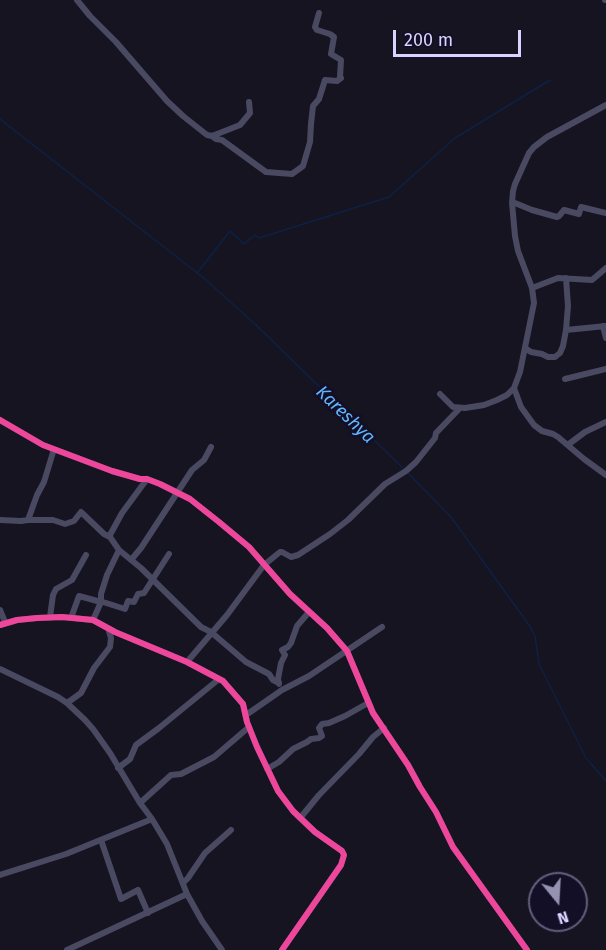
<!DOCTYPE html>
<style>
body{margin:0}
#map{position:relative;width:606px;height:950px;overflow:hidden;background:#161421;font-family:"Fira Sans",sans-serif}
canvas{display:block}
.north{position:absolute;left:528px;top:872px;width:60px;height:60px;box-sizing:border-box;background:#130f26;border:2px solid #625e7d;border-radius:50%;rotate:162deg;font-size:16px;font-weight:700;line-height:24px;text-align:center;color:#d9d4ff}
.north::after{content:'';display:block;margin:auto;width:21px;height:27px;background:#9591b1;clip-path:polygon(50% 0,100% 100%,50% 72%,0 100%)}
.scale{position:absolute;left:393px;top:30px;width:128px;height:27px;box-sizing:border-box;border:3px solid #d9d4ff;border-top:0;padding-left:8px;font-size:18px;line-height:21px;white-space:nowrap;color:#d9d4ff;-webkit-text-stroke:4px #130f26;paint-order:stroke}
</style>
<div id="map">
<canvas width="606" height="950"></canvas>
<div class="north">N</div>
<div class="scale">200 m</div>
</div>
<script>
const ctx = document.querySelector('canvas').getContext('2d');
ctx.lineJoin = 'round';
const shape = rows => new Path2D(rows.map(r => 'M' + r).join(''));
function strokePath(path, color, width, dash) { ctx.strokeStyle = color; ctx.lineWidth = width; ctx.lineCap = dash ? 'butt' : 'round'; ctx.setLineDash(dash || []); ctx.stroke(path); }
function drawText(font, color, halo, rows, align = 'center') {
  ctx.font = font + ' "Fira Sans",sans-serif'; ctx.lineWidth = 6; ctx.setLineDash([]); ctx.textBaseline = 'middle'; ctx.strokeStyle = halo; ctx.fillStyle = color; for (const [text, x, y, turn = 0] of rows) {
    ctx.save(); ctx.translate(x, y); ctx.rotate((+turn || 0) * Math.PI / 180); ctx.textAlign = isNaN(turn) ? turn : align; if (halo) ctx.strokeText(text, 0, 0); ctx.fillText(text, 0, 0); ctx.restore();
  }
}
const stream = shape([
 [0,119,205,279,255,324,405,470],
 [197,273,230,231,244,244,255,235,259,238,389,197,455,138,550,80],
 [408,473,451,517,529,625,535,636,539,664,586,758,606,781]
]);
const minor = shape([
 [77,0,90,16,116,42,167,101,183,116,207,135,212,136,240,125,250,113,249,102],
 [605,0,606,0],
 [212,136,216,139,222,140,266,172,292,174,303,166,310,142,311,124,313,106,319,99,325,80,337,81,341,78,340,77,341,60,331,54,334,37,330,34,317,30,315,27,319,13],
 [512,203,515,203,532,210,557,217,559,216,564,210,579,214,581,207,606,213],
 [532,288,558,278,592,280,606,268],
 [603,326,606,338],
 [566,330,606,326],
 [525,348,531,352,542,354,548,357,555,357,560,353,563,346,566,330,568,306,566,278],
 [565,379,606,369],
 [514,388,521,407,534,425,542,431,553,434,558,437,584,459,606,475],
 [440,394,453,407,465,408,484,405,497,400,507,395,514,388,520,372,534,303,532,288,518,251,515,236,512,203,513,191,515,184,529,153,534,147,547,137,606,105],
 [0,420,43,445,112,471,140,479,147,479,160,484,190,499,219,522,249,547,290,594,327,628,347,651,373,713,408,765,420,787,436,812,453,847,527,950],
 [569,444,585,432,606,422],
 [0,520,21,521,28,520,37,495,44,482,54,449],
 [28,520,53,520,65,524,74,521,81,512,104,534,110,537],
 [119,550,141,568,201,627,211,632,246,662,269,674,273,680,279,683],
 [131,560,141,548,192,470,204,460,211,447],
 [0,610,5,622],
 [50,617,53,595,56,589,72,580,86,555],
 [71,618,79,596,101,602,103,602,125,609,128,601,134,602,138,594,144,593,169,554],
 [93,620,101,602,101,594,107,575,119,550,110,537,110,535,122,513,147,479],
 [0,625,17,620,37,618,62,617,93,620,115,632,187,662,223,681,243,704,247,722,257,747,278,791,293,811,315,832,342,851,344,855,341,865,282,950],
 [187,662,227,615,264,565,280,552,282,552,291,557,298,555,330,534,348,520,385,484,406,471,416,462,435,438,436,433,460,408],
 [0,669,58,697,67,703,85,720,93,729,110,753,140,803,152,819,167,844,187,894,202,921,222,950],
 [279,684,278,679,281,663,285,655,282,650,288,647,291,643,297,626,309,612],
 [67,703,81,693,94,668,110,647,111,638,108,628],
 [246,715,282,690,309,676,382,627],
 [118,768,130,759,136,745,159,728,219,679],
 [267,769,279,762,293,749,307,742,311,739,319,738,322,736,319,728,322,724,329,723,345,716,368,703],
 [140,803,171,775,181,774,214,757,249,727],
 [301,817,319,795,359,754,373,737,384,728],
 [101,840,121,899,138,890,148,913],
 [0,875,66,854,152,819],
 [184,882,188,878,205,853,231,830],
 [67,950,187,894]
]);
const cycleway = shape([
 [0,420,43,445,112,471,140,479,147,479,160,484,190,499,219,522,249,547,290,594,327,628,347,651,373,713,408,765,420,787,436,812,453,847,527,950],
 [0,625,17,620,37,618,62,617,93,620,115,632,187,662,223,681,243,704,247,722,257,747,278,791,293,811,315,832,342,851,344,855,341,865,282,950]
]);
const waterNames = [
 ["Kareshya",345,415,44]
];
strokePath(stream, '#0d2144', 1.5);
strokePath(minor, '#4a4962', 6);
strokePath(cycleway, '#ed469a', 6);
drawText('italic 18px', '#62b6ff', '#130f26', waterNames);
</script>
